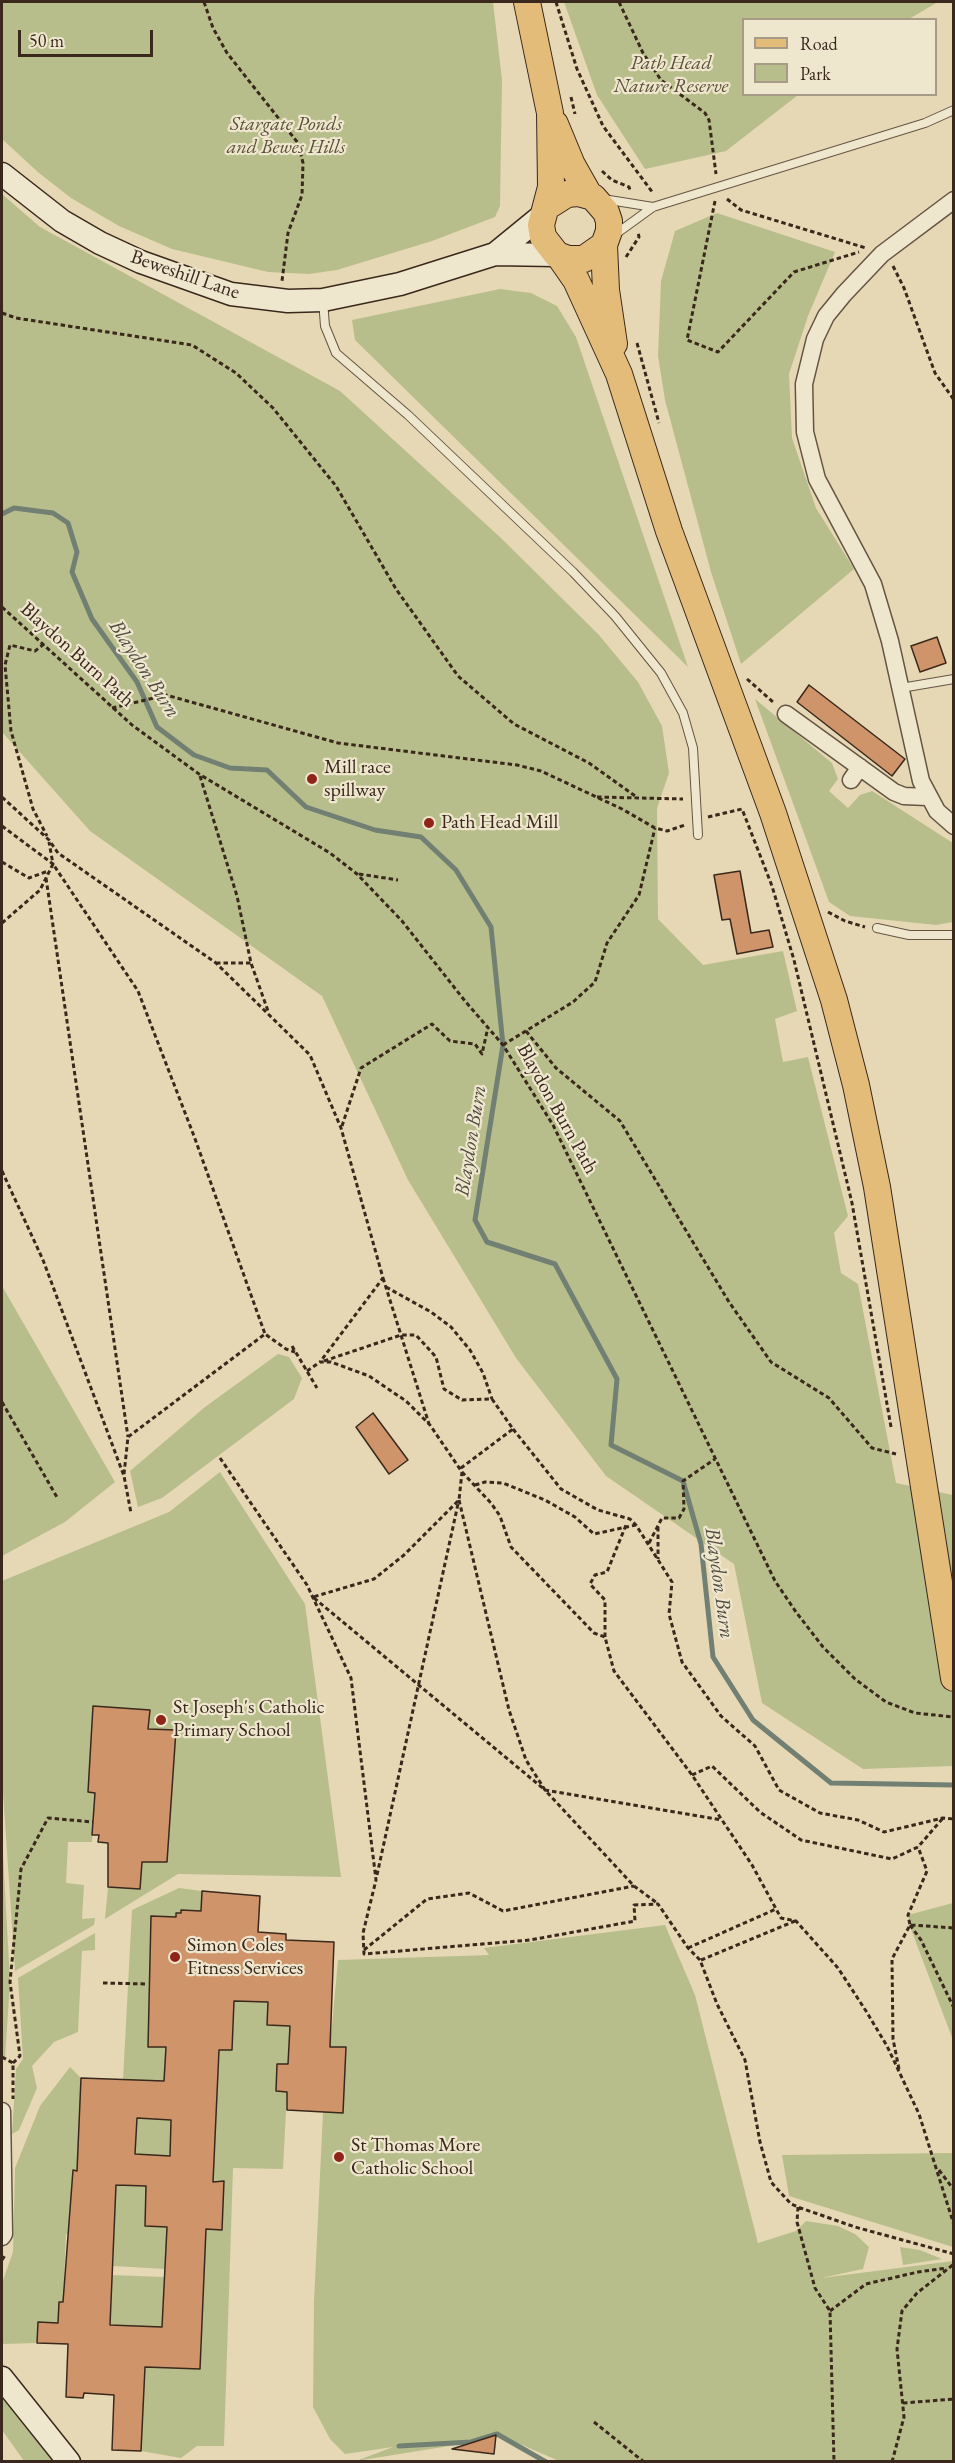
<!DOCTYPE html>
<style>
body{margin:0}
#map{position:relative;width:955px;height:2463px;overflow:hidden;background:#e6d8b4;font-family:"EB Garamond",serif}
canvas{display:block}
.frame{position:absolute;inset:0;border:3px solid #3a281d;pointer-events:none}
.legend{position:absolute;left:742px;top:18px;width:195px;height:78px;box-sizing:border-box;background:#efe6ce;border:2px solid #a79a87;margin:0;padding:8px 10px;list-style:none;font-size:18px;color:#3a281d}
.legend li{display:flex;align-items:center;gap:12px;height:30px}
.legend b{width:30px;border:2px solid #a79a87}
.scale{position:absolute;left:18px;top:30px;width:135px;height:27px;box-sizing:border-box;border:3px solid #3a281d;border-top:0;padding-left:8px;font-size:18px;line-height:21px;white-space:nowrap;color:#3a281d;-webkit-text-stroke:4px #efe6ce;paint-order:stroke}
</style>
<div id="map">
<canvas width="955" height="2463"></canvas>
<div class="frame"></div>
<ul class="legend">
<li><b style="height:8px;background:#e3bc7a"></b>Road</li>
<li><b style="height:16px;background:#b8be8b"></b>Park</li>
</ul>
<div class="scale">50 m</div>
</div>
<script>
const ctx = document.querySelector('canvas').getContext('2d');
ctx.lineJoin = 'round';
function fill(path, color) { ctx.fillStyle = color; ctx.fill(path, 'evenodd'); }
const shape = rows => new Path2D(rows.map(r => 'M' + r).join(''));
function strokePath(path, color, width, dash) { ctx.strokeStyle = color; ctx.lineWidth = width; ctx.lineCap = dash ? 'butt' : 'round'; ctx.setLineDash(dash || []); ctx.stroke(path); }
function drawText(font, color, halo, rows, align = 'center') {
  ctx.font = font + ' "EB Garamond",serif'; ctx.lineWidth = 4.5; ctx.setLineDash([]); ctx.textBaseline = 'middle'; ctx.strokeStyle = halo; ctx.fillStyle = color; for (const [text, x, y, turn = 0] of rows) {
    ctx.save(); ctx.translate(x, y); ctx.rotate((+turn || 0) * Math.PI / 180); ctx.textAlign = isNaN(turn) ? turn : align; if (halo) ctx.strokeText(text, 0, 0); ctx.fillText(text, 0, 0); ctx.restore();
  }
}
const green = shape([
 [2,2,493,2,502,80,500,206,495,217,432,241,337,270,309,274,268,272,172,249,119,226,71,198,39,173,2,139],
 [564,2,938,2,909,19,744,20,744,94,798,95,726,151,645,169,597,95],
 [2,194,40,227,340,391,501,538,599,635,638,682,662,726,669,773,657,808,658,919,703,965,783,951,797,1011,775,1019,783,1062,808,1057,848,1216,834,1233,841,1273,858,1284,896,1483,953,1495,953,1766,863,1769,762,1703,734,1564,606,1476,516,1358,408,1180,322,996,90,831,2,732],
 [717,213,835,252,808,316,789,374,792,438,816,508,854,569,741,664,711,572,665,400,658,356,661,281,675,231],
 [500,289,531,293,557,306,576,337,688,667,355,340,352,320],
 [755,699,832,763,838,779,829,791,848,808,860,795,872,791,953,843,953,922,936,925,850,916,829,902],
 [2,1286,115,1482,65,1522,2,1556],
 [278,1354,289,1357,302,1378,294,1399,162,1498,138,1507,130,1471,205,1407],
 [220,1472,305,1604,341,1877,178,1874,105,1919,108,1887,140,1889,142,1862,176,1730,148,1729,149,1710,93,1707,88,1792,95,1793,92,1842,68,1842,66,1883,84,1885,82,1919,95,1918,94,1925,15,1971,2,1777,2,1581,169,1512],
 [2,1836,10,1982,5,2059,2,2057],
 [179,1888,202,1891,201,1911,181,1911,149,2047,166,2047,164,2081,123,2080,132,1910],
 [953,1903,954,1903,953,2040,912,1932,908,1915],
 [665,1925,695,1995,758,2243,796,2231,806,2221,838,2226,855,2234,869,2247,863,2269,821,2278,953,2261,953,2461,559,2461,497,2434,474,2442,356,2461,393,2447,345,2454,330,2439,313,2407,314,2301,323,2112,343,2112,346,2048,330,2047,338,1960,489,1955,484,1948],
 [95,1933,95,1950,82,1951,78,2032,54,2042,32,2066,37,2088,19,2130,12,2134,16,2069,23,2059,18,1978],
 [234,2001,268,2002,297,2026,288,2064,277,2064,276,2091,287,2092,283,2169,233,2168,224,2446,197,2446,181,2458,141,2451,146,2339,162,2340,161,2368,200,2369,206,2229,222,2229,224,2182,213,2182,219,2050,232,2050],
 [70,2067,81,2078,77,2171,73,2171,70,2234,66,2234,63,2302,59,2303,58,2323,38,2322,37,2343,2,2344,2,2283,13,2252,15,2168,40,2106],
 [137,2118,171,2120,170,2156,135,2154],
 [953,2153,953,2247,789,2196,782,2155],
 [116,2185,168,2187,146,2197,145,2226,167,2227,165,2269,113,2266],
 [900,2247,920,2250,942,2259,903,2265],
 [112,2275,164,2277,162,2327,110,2325],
 [2,2378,69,2461,24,2461,2,2430]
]);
const stream = shape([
 [2,514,14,508,53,513,68,523,77,552,72,572,92,619,137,682,157,727,194,755,230,768,267,770,306,807,375,830,421,837,456,870,491,927,503,1045,475,1220,487,1242,555,1264,617,1379,611,1445,683,1481,701,1544,713,1657,753,1720,831,1783,954,1785],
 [399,2446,471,2442,497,2434,546,2462]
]);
const building = shape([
 [937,637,946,663,920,672,911,646,937,637],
 [809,685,905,759,892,776,797,702,809,685],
 [740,871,751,933,769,930,773,947,737,954,730,919,722,920,714,875,740,871],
 [373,1413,408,1460,389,1474,356,1427,373,1413],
 [93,1706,150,1710,148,1729,176,1730,167,1862,142,1862,140,1889,108,1887,108,1843,98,1842,99,1835,92,1835,95,1793,88,1792,93,1706],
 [202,1891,260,1896,258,1932,286,1934,286,1940,334,1942,330,2047,346,2047,343,2113,287,2110,287,2092,276,2091,277,2064,288,2064,290,2026,267,2025,268,2002,234,2001,232,2050,219,2050,213,2182,224,2181,222,2230,206,2229,200,2369,145,2367,141,2451,112,2450,114,2395,84,2393,83,2398,66,2397,68,2344,37,2343,38,2322,58,2323,59,2302,63,2302,73,2170,77,2171,81,2078,164,2081,166,2047,148,2047,151,1916,176,1917,176,1913,181,1913,181,1910,201,1911,202,1891],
 [137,2118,171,2120,170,2156,135,2154,137,2118],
 [116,2185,146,2186,145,2226,167,2227,162,2327,110,2325,116,2185],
 [496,2435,494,2454,452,2449,496,2435]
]);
const path = shape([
 [204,2,213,28,227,53,298,143,303,163,302,195,288,233,282,281],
 [556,2,577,69,603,126,653,193],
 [619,2,643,53,661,80,705,113,709,120,716,174],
 [571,97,575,114],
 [602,171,612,180,629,187,630,190],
 [727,199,741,210,866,248],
 [715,201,687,340,718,352,794,272,859,252],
 [626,257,639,237,638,232],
 [893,266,904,288,935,373,954,400],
 [2,313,16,318,192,345,236,373,273,408,336,486,396,589,458,676,514,724,589,763,638,798],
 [637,343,659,423],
 [2,607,132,725,199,774,330,853,357,874,402,921,465,1001,503,1045,553,1125,775,1581,796,1612,823,1647,855,1679,886,1702,915,1713,954,1717],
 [44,644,35,651,10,645,5,665,11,731,33,809,47,836],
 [747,679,773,702],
 [112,708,166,695,338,743,517,765,541,771,622,809,655,828,667,831,685,825],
 [200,776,237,896,251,963,268,1011],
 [2,797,49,840,58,853,216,963,310,1055,341,1128,383,1278,320,1362],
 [597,797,683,799],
 [708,817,742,809,772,886,794,960,852,1203,891,1427],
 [2,826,53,864,49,842],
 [2,862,29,878,48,871],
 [359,874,398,880],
 [46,878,128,1437],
 [828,912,845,921,865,927],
 [2,923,40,890,53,864,138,991,194,1136,265,1334],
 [216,963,251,963],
 [526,1031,556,1068,620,1121,729,1302,771,1362,829,1398,872,1448,896,1454],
 [503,1045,573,1002,595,982,607,943,639,895,655,828],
 [342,1126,361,1068,432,1024,450,1041,475,1044,482,1054,488,1027],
 [2,1171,43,1260,124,1476,131,1513],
 [383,1278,429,1424],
 [386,1287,431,1312,451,1327,470,1350,483,1373,492,1399],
 [292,1346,317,1388],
 [324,1361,401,1335,416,1335,436,1357,444,1389,462,1400,492,1399,513,1429,461,1468],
 [307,1371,320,1362,331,1362,369,1376,406,1401,430,1425,462,1472,459,1500,404,1555,374,1579,313,1597],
 [2,1402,58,1499],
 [513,1429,561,1489,598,1510,630,1519,636,1525,672,1582,669,1614,682,1662,721,1716,755,1746,779,1790,820,1813,858,1820,884,1832,943,1818,954,1819],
 [220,1458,307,1585,351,1678,376,1880,363,1933,364,1954,530,1940,635,1921,634,1905,658,1904,688,1948,700,1960,717,2004,745,2060,760,2142,771,2182,791,2204,798,2207,855,2227,954,2254],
 [462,1472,491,1503,500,1516,511,1547,594,1633,605,1637,614,1671,692,1775,752,1865,781,1918,796,1921,838,1968,866,2011,887,2046,919,2114,954,2225],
 [124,1474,128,1437,265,1334,286,1349,295,1352],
 [475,1485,485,1482,503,1483,545,1500,575,1517,594,1534,636,1525],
 [459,1500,509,1710,526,1760,545,1790,634,1886,657,1903],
 [658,1527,658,1559],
 [649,1543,662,1518,679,1518,684,1509,683,1481,715,1459],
 [314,1598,545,1790,722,1820],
 [605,1637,605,1600,590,1584,595,1575,607,1572,626,1525],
 [692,1775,712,1766,760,1812,801,1840,892,1859,918,1847,943,1818],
 [377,1875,458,1504],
 [910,1925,921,1940,954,2008],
 [911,1925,954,1928],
 [688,1948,776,1909],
 [364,1950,427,1899,469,1893,503,1911,634,1886],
 [701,1960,795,1921],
 [103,1983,148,1984],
 [2,2057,13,2063,13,2099],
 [13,2063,20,2056,10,1982,21,1869,48,1818,93,1822],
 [899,2069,893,2039,892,1959,910,1925,908,1915,927,1871,918,1847],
 [939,2170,954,2190],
 [798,2207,797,2222,815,2288,830,2311,834,2462],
 [2,2260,6,2254],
 [830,2311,866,2284,918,2272,947,2268],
 [903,2403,954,2399],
 [594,2422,644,2462],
 [892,2462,904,2417,897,2349,902,2311,917,2293,954,2264]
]);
const lane = shape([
 [603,199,653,207],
 [613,236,653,207,925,123,954,110],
 [323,300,325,326,336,353,408,415,573,572,615,616,661,673,683,713,693,748,698,835],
 [901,688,954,679],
 [877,928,909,935,954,935]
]);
const street = shape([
 [954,200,882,254,844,294,826,316,815,339,804,384,805,432,817,479,873,584,890,641,921,781,937,811,954,826],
 [786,714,894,792,904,796,927,797],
 [851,780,860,767],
 [2,2111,4,2234,2,2237]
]);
const secondary = shape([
 [2,174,62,221,100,243,141,262,231,294,288,301,323,300,400,284,495,254,557,255],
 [495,254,544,214],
 [2,2378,69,2462]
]);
const primary = shape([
 [527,2,550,113,551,187,541,225,543,237,557,255,568,259,584,259,604,245,609,231,609,221,606,212,593,197,578,193,567,194,548,206],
 [555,124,572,165,589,195],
 [604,245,606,290,614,344],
 [560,257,576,280,619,374,669,531,773,813,834,1000,856,1085,877,1187,954,1678]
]);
const markers = [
 [312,779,6,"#8f2418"],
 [429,823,6,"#8f2418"],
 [161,1720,6,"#8f2418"],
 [175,1957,6,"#8f2418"],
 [339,2157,6,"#8f2418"]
];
const parkNames = [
 ["Path Head",671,64],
 ["Nature Reserve",671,87],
 ["Stargate Ponds",286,125],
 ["and Bewes Hills",286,148]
];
const streetNames = [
 ["Beweshill Lane",185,275,19],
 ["Blaydon Burn Path",77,655,42],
 ["Blaydon Burn Path",557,1109,61]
];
const poiNames = [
 ["Mill race",324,768],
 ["spillway",324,791],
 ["Path Head Mill",441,823],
 ["St Joseph's Catholic",173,1708],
 ["Primary School",173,1731],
 ["Simon Coles",187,1946],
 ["Fitness Services",187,1969],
 ["St Thomas More",351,2146],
 ["Catholic School",351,2169]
];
const waterNames = [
 ["Blaydon Burn",144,669,57],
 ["Blaydon Burn",471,1141,-81],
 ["Blaydon Burn",719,1583,82]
];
fill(green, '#b8be8b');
strokePath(stream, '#718073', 5);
fill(building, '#cf946a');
strokePath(building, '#3a281d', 1.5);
strokePath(lane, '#655443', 10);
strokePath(street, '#655443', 19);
strokePath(secondary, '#3a281d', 25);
strokePath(primary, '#3a281d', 28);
strokePath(path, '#3a281d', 3, [4.5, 3]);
strokePath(lane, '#efe6ce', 8);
strokePath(street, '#efe6ce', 16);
strokePath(secondary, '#efe6ce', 22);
strokePath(primary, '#e3bc7a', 26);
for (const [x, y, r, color] of markers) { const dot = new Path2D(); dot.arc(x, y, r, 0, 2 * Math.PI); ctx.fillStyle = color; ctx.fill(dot); strokePath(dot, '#efe6ce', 2); }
drawText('italic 20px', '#5a4e38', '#efe6ce', parkNames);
drawText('20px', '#3a281d', '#efe6ce', streetNames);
drawText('20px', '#3a281d', '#efe6ce', poiNames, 'left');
drawText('italic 21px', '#514c41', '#efe6ce', waterNames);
</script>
